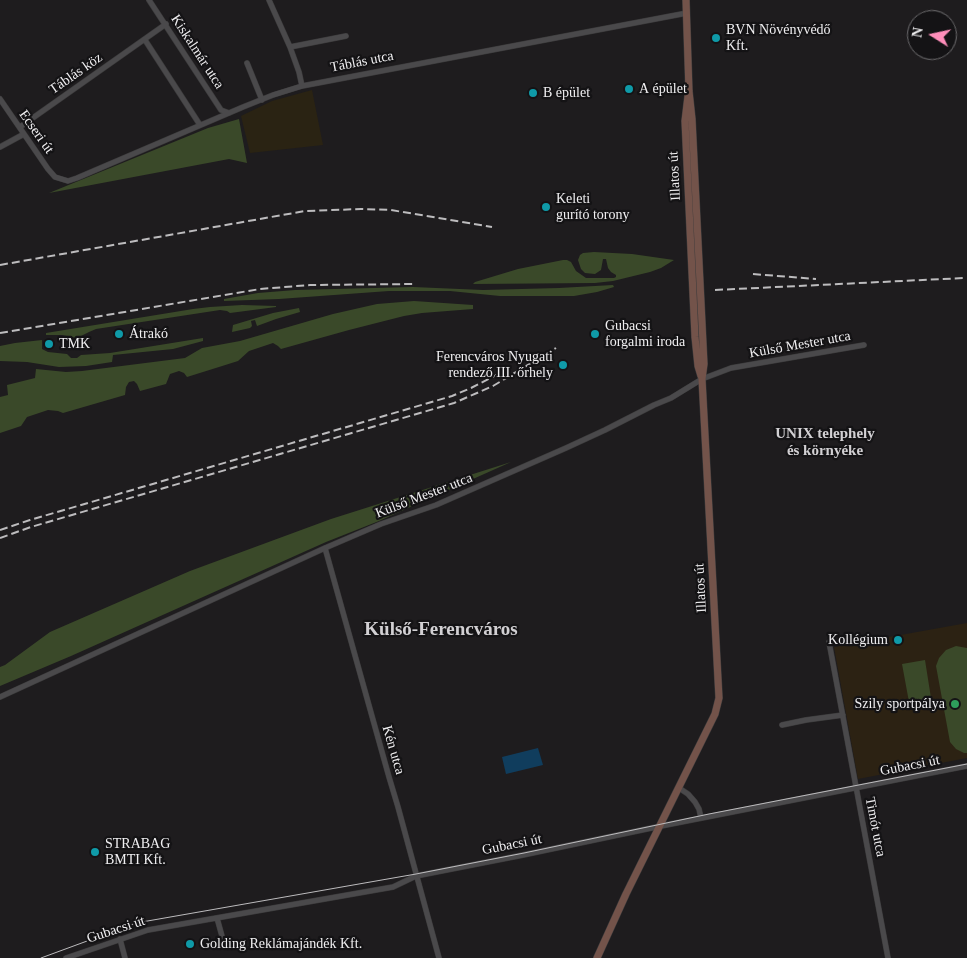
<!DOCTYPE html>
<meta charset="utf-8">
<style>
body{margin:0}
#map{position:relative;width:967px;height:958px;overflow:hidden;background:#1e1c1e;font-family:"Times New Roman",serif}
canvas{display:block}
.north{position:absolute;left:907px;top:10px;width:50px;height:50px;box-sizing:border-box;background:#141315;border:1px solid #6c6b6d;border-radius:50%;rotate:280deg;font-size:14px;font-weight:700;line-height:20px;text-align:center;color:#f0eff1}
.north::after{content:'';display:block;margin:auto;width:18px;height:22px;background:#ff8eba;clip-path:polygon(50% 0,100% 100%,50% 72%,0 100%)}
</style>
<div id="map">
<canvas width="967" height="958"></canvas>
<div class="north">N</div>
</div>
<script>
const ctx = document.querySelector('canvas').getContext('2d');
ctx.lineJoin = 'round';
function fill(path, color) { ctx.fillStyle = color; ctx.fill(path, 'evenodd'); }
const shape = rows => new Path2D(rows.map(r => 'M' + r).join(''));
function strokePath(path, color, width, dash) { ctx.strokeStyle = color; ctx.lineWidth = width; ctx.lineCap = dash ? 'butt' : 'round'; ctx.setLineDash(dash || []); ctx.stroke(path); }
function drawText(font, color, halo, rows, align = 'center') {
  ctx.font = font + ' "Times New Roman",serif'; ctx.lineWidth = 4.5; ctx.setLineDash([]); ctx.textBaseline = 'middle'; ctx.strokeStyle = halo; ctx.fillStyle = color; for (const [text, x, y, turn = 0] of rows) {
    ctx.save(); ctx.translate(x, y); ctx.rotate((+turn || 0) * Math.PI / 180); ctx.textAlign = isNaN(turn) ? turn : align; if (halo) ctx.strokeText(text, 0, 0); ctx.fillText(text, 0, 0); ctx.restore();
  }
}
const commercial = shape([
 [312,90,323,145,250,153,241,116,272,101]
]);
const education = shape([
 [967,623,967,758,858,779,834,647]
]);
const green = shape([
 [239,119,247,163,229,159,49,193,208,128],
 [594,252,632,254,674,260,661,268,650,272,613,281,595,283,473,284,475,282,518,269,563,260,567,260,571,262,576,271,586,278,614,278,616,277,616,275,611,272,608,268,606,259,603,259,601,270,595,274,585,273,581,269,578,260,580,255,583,253],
 [613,285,614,287,597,292,574,296,500,296,450,291,389,291,279,299,224,301,224,299,258,293,295,290,413,287,483,290,559,288],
 [414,301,473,305,473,309,422,313,404,316,349,330,281,349,278,346,273,343,249,351,238,361,219,367,187,377,184,373,179,371,170,374,166,384,140,391,137,384,134,381,129,382,126,387,125,395,63,413,58,411,48,410,27,417,21,426,0,433,0,397,8,395,7,385,35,378,36,369,66,372,82,371,185,358,202,348,240,341,333,314,377,304],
 [242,305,276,306,276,307,230,313,227,311,220,310,96,329,89,332,77,338,62,335,46,335,46,333,193,309,210,307],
 [299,308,300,312,276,319,257,326,255,320,251,321,252,326,250,328,232,332,233,325,273,313],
 [203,338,203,341,173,349,113,355,112,362,86,366,59,367,27,362,0,361,0,346,15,343,42,340,42,349,48,352,67,354,71,358,77,358,81,355,110,353],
 [511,462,379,521,326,542,71,656,0,686,0,667,5,665,50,632,190,571,331,519],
 [956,646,967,648,967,753,964,753,956,749,950,742,936,666,939,658,946,650],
 [925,660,931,698,909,702,902,664]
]);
const water = shape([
 [538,748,543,765,506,774,502,757]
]);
const street = shape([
 [149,0,221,110,229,113],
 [269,0,290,47,299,72,302,86],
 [145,40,200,125],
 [290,47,346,36],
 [247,63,262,100],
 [0,99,48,169,55,177,68,181,77,178,243,107,273,95,302,86,687,13],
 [20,127,166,24],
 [0,147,24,134],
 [325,548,389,777,398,807,439,958],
 [829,642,888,958],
 [0,697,325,548,381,524,436,505,566,448,605,430,654,405,671,398,702,379,731,368,864,345],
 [782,725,806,720,843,715],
 [679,788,688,794,695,802,699,809,701,818],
 [217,918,225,947],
 [120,939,125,958],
 [66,958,148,930,393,887,416,876,523,855,661,826,967,766]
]);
const secondary = shape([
 [688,96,685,121,695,337,698,366,701,376],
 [597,958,626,894,715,714,719,698,702,379,704,364,692,119,689,91,686,0]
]);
const tram = shape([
 [41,958,136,923,416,874,524,853,709,814,967,764]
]);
const rail = shape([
 [0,265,305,211,361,209,391,210,492,227],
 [753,274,816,279],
 [715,290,964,278],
 [0,333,260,289,310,285,416,284],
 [0,530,30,520,452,396,471,388,502,372],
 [0,538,31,527,454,403,493,386,556,348]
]);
const markers = [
 [716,38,5,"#0f9aa8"],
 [629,89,5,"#0f9aa8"],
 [533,93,5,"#0f9aa8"],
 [546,207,5,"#0f9aa8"],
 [119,334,5,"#0f9aa8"],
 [595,334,5,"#0f9aa8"],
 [49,344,5,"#0f9aa8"],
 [563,365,5,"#0f9aa8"],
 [898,640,5,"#0f9aa8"],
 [955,704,5,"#2e9e5b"],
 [95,852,5,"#0f9aa8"],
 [190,944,5,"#0f9aa8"]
];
const poiNames = [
 ["BVN Növényvédő",726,30],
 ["Kft.",726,46],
 ["A épület",639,89],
 ["B épület",543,93],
 ["Keleti",556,199],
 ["gurító torony",556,215],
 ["Gubacsi",605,326],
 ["forgalmi iroda",605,342],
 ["Átrakó",129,334],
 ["TMK",59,344],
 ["Ferencváros Nyugati",553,357,"right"],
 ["rendező III. őrhely",553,373,"right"],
 ["Kollégium",888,640,"right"],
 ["Szily sportpálya",945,704,"right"],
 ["STRABAG",105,844],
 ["BMTI Kft.",105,860],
 ["Golding Reklámajándék Kft.",200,944]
];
const streetNames = [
 ["Kiskalmár utca",197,52,57],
 ["Táblás utca",362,62,-11],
 ["Táblás köz",76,74,-35],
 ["Ecseri út",36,132,55],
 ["Illatos út",675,176,-93],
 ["Külső Mester utca",800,345,-10],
 ["Külső Mester utca",424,496,-21],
 ["Illatos út",701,588,-93],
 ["Kén utca",393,750,74],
 ["Gubacsi út",910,766,-11],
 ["Timót utca",875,827,79],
 ["Gubacsi út",512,845,-11],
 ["Gubacsi út",116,930,-18]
];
const neighbourhoodNames = [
 ["UNIX telephely",825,434],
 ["és környéke",825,451]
];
const districtNames = [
 ["Külső-Ferencváros",441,630]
];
fill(commercial, '#2a2313');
fill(education, '#2c2213');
fill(green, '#3a4929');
fill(water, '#103d5d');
strokePath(street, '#3b3a3b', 6);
strokePath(secondary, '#3b3a3b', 8);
strokePath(street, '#4a494b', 5);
strokePath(secondary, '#73534a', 7);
strokePath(tram, '#bdbcbe', 1);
strokePath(rail, '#bdbcbe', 2, [8, 4]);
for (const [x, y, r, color] of markers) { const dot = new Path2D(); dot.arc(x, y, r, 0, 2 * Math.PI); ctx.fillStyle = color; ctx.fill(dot); strokePath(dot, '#141315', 2); }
drawText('14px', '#f0eff1', '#141315', poiNames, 'left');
drawText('14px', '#f0eff1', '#141315', streetNames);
drawText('bold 15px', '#d2d0d3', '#141315', neighbourhoodNames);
drawText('bold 19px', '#d2d0d3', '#141315', districtNames);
</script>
